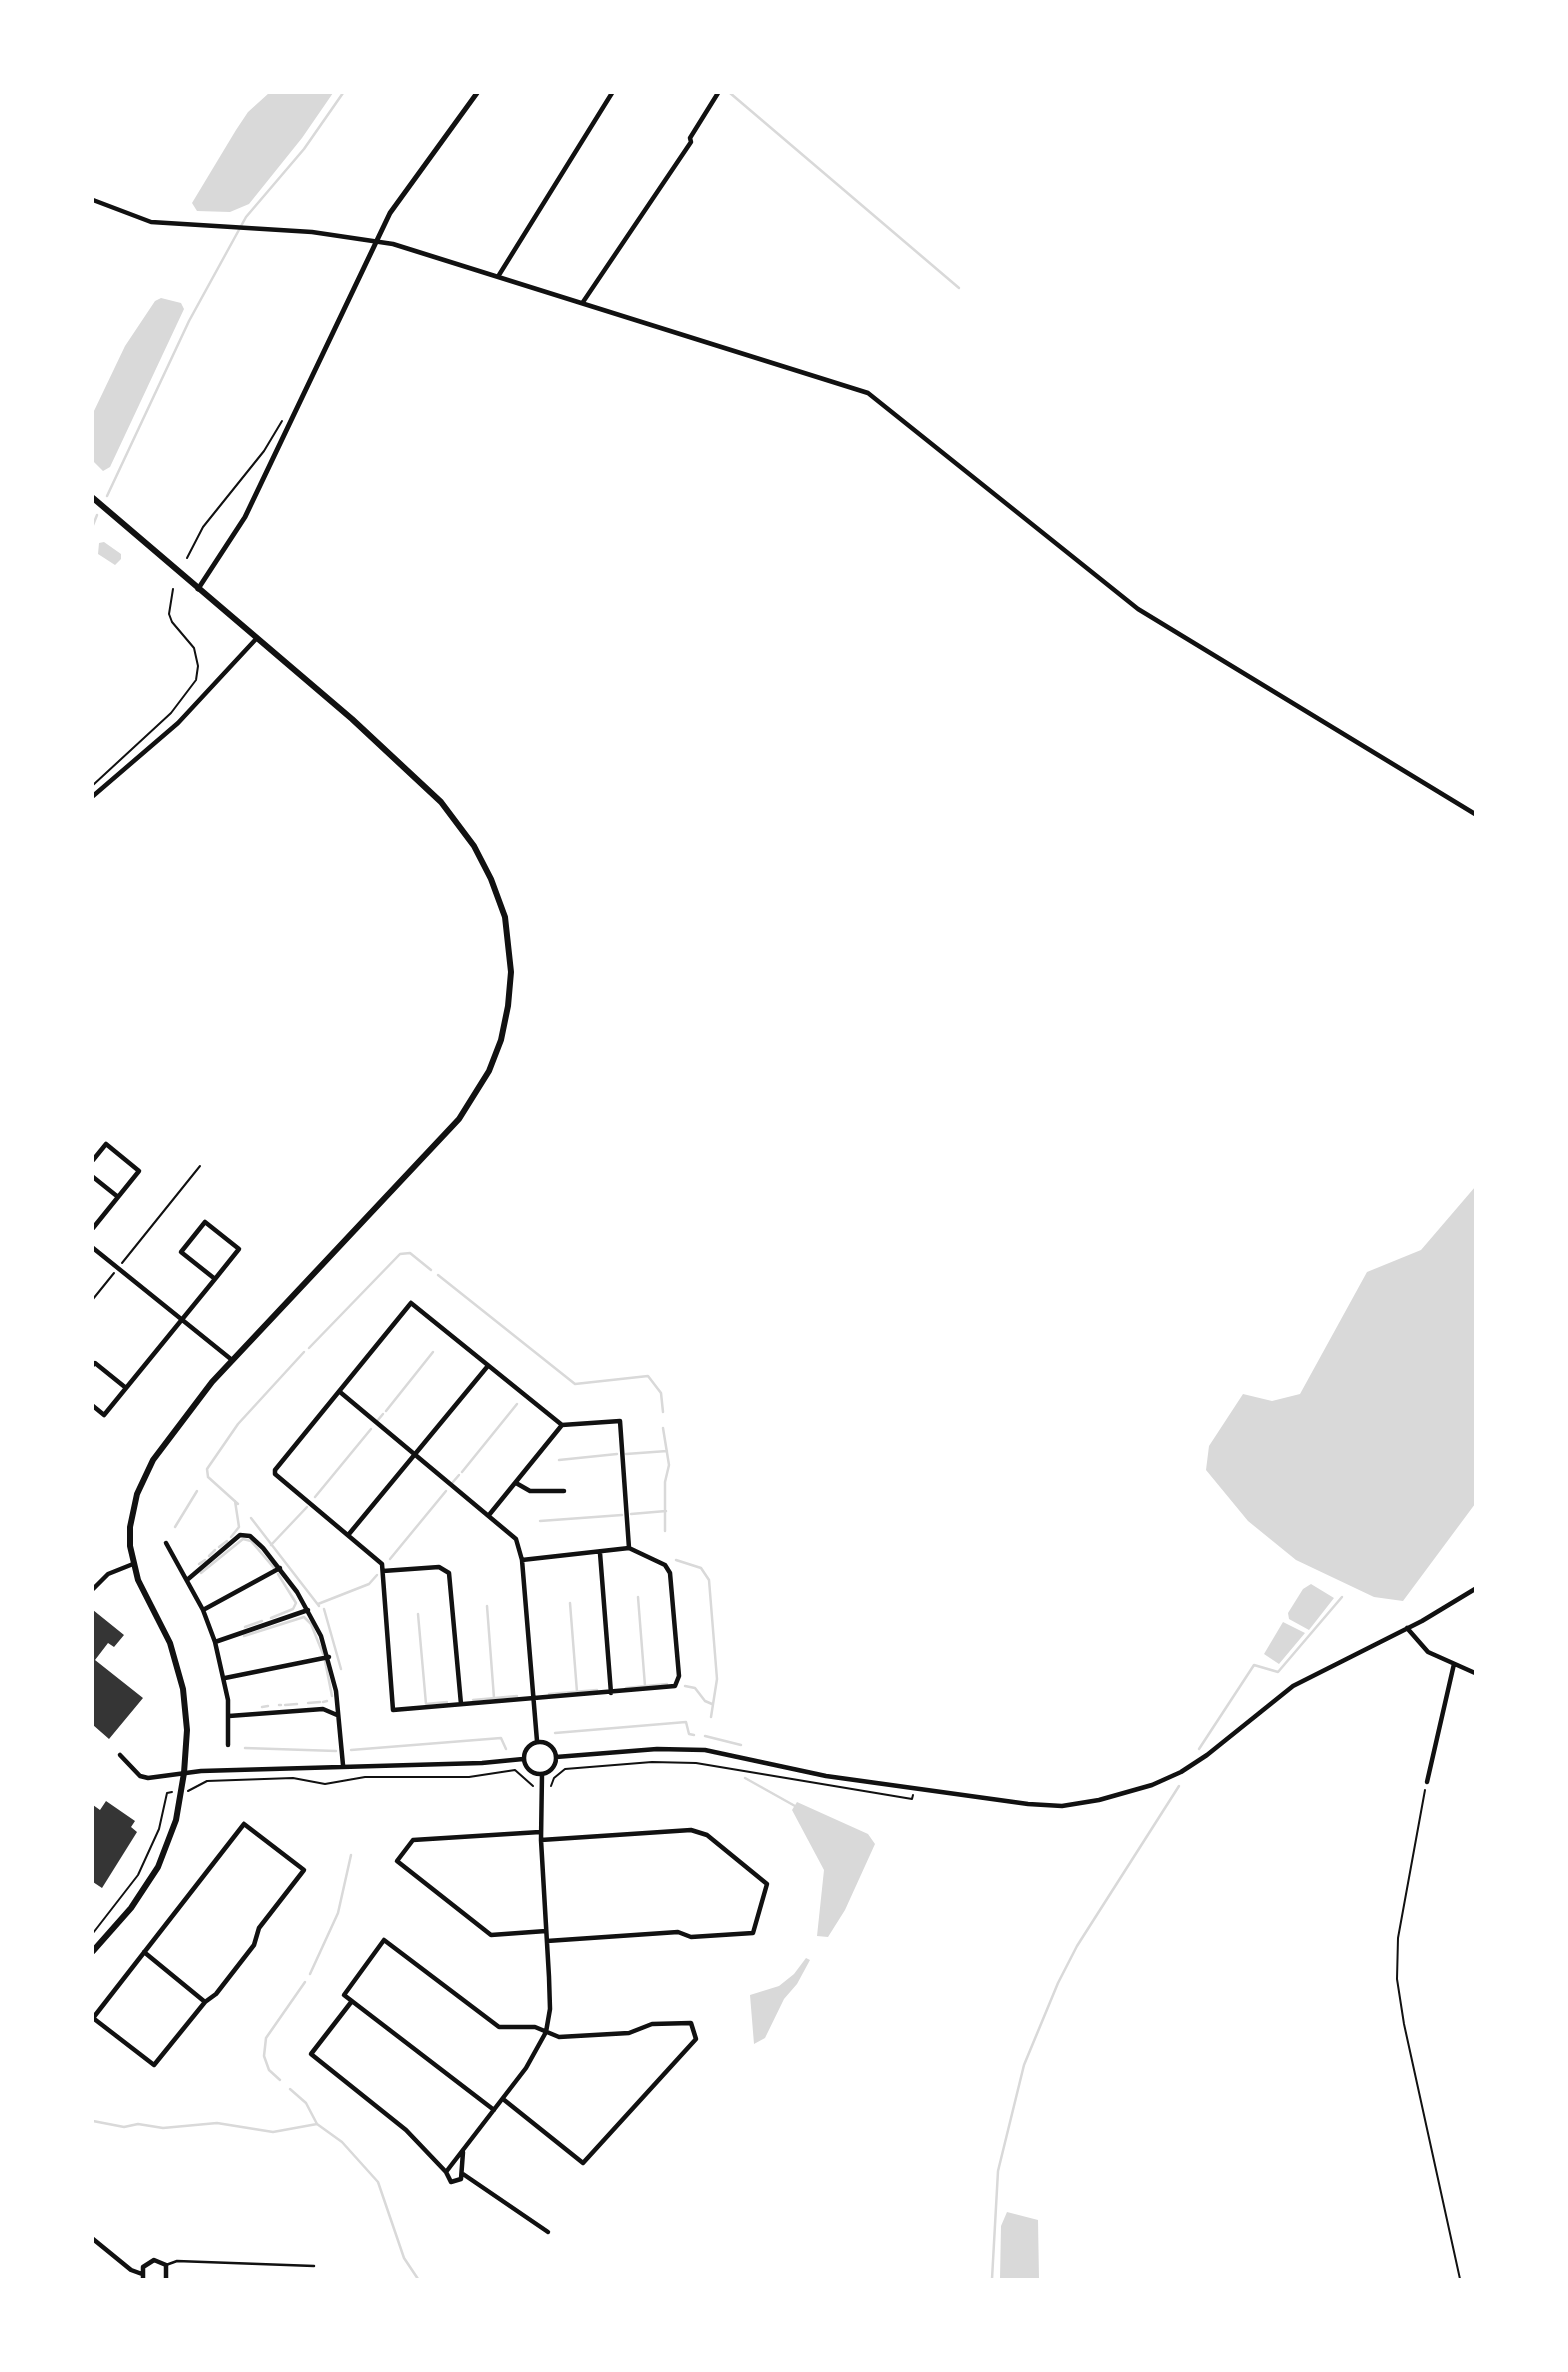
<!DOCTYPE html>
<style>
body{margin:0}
#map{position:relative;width:1568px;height:2372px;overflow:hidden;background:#fff;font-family:"Noto Sans",sans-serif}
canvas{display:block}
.frame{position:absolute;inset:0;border:94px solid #fff;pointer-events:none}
</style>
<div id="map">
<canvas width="1568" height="2372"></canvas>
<div class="frame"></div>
</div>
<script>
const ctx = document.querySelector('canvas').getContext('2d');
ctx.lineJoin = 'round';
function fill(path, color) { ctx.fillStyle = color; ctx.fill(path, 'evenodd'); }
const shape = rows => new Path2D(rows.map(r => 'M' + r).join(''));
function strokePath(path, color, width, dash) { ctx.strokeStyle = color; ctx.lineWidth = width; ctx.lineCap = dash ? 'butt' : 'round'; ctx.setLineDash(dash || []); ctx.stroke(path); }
const water = shape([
 [269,93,333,93,302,138,249,204,230,212,197,211,192,203,236,130,248,112],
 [161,298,181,303,184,309,110,467,103,471,93,461,93,413,125,346,155,301],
 [104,542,121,554,121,559,115,565,98,554,99,543],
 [1475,1187,1475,1504,1403,1601,1374,1597,1296,1560,1248,1521,1206,1470,1209,1446,1243,1394,1272,1401,1300,1394,1367,1272,1421,1250],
 [1311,1584,1334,1598,1309,1630,1289,1619,1288,1613,1303,1589],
 [1283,1622,1305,1633,1279,1664,1264,1654],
 [797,1802,868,1834,875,1844,845,1910,828,1937,817,1936,824,1870,792,1810],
 [806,1958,810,1960,797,1984,784,1999,765,2038,754,2044,750,1995,779,1986,794,1974],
 [1007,2212,1038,2220,1039,2279,1000,2279,1001,2226]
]);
const stream = shape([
 [730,93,959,288],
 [107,496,189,321,246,217,304,149,343,93],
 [93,525,97,515],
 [438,1275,575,1384,648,1376,661,1393,663,1412],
 [309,1348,400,1254,410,1253,431,1270],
 [386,1411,433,1352],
 [378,1420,383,1414],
 [663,1428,669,1465,665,1482,665,1531],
 [626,1454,667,1451],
 [559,1460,617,1454],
 [462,1472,517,1404],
 [453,1482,459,1475],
 [315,1497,371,1429],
 [238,1504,208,1477,207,1469,238,1424,304,1352],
 [631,1514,666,1511],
 [251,1518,319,1606],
 [540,1521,622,1515],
 [175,1527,197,1491],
 [231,1537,239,1527,235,1501],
 [271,1545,307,1507],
 [219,1547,227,1541],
 [209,1556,215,1550],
 [390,1559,446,1491],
 [676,1560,701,1568,709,1580,717,1679,711,1717],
 [199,1564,205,1560],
 [201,1573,243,1539,251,1541,274,1568],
 [638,1597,645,1686],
 [570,1603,577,1692],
 [318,1604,369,1584,377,1575],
 [487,1606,494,1698],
 [324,1609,341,1669],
 [418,1614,426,1704,447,1702],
 [271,1618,293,1609,296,1603,278,1574],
 [245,1627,262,1621],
 [244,1636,304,1617,311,1624,323,1654],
 [325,1661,332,1696],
 [685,1686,695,1688,705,1701,712,1704],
 [626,1688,667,1684],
 [549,1694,597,1690],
 [473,1700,517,1696],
 [323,1702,327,1701],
 [308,1703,320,1702],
 [279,1705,281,1705],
 [285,1705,297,1704],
 [262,1707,268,1706],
 [555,1733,686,1722,689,1734,694,1735],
 [705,1736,741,1745],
 [245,1748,336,1751],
 [1199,1749,1254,1665,1278,1672,1342,1597],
 [351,1750,501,1738,506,1749],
 [745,1778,795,1806],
 [310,1974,338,1913,351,1855],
 [280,2080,269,2070,264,2056,266,2038,305,1982],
 [290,2089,306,2103,317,2124,342,2142,378,2182,404,2258,418,2279],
 [93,2121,124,2127,138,2124,163,2128,217,2123,273,2132,317,2124],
 [992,2279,998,2171,1024,2065,1058,1983,1077,1946,1179,1786]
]);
const building = shape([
 [93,1610,124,1635,114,1647,108,1643,95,1660,143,1698,109,1739,93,1725],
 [106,1801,135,1821,131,1827,137,1832,102,1888,93,1882,93,1805,100,1810]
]);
const path = shape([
 [187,558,203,527,264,451,282,421],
 [93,785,171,713,196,680,198,666,194,648,172,622,169,614,173,589],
 [122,1263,200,1166],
 [93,1299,114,1273],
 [551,1786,554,1778,565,1769,652,1762,696,1763,912,1799,913,1795],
 [1425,1790,1398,1938,1397,1979,1404,2024,1460,2279],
 [188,1791,207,1781,293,1778,325,1784,365,1777,469,1777,515,1770,533,1786],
 [93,1933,138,1875,159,1829,167,1793,172,1792]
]);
const service = shape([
 [166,2265,177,2261,314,2266]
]);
const minor = shape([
 [93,200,151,222,312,232,393,244,868,393,1138,609,1475,814],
 [499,275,612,93],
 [583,302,691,142,690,138,718,93],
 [93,796,178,723,256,639],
 [93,1160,106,1144,139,1171,93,1228],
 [93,1177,118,1197],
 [93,1248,232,1360],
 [411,1303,562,1425,620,1421,629,1548,665,1565,670,1573,679,1676,675,1686,393,1710,382,1564,275,1474,275,1470,411,1303],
 [93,1365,95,1363,126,1388],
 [340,1392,516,1539,522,1560,537,1741],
 [93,1406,104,1415,215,1279,239,1249,205,1222,181,1252,215,1279],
 [516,1483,530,1491,564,1491],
 [489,1515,562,1425],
 [349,1534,487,1367],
 [166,1543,203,1610,215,1642,228,1700,228,1745],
 [600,1553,611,1693],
 [522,1560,629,1548],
 [383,1571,439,1567,449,1573,461,1704],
 [187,1580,240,1535,250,1536,263,1548,297,1592,321,1636,336,1691,343,1765],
 [93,1589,108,1574,133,1564],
 [203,1610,280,1568],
 [1407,1628,1428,1652,1475,1673],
 [215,1642,308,1610],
 [225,1678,329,1657],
 [229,1716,323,1709,337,1715],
 '524 1758a16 16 0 1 1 32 0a16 16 0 1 1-32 0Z',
 [120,1755,140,1776,148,1778,201,1771,482,1763,523,1759],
 [556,1757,657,1749,705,1750,826,1776,1028,1804,1062,1806,1099,1800,1152,1785,1181,1772,1207,1755,1293,1686,1422,1621,1475,1589],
 [1427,1782,1454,1664],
 [244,1824,304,1870,259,1928,254,1945,216,1994,205,2002,154,2065,93,2018,244,1824],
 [540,1832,413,1840,397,1861,491,1935,546,1931],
 [541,1840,691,1830,707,1835,767,1884,753,1933,691,1937,678,1932,547,1941],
 [144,1952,205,2002],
 [352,2001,311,2054,406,2130,446,2172],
 [494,2110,344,1995,384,1940,499,2027,535,2027,559,2037,629,2033,652,2024,691,2023,696,2039,583,2163,503,2099],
 [463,2152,461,2179,451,2182,446,2172,526,2068,546,2032,550,2009,549,1977,541,1840,542,1774],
 [463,2174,548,2232],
 [93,2239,131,2270,142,2274],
 [143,2279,143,2267,154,2260,166,2265,166,2279]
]);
const tertiary = shape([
 [198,589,245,517,390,213,477,93]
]);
const secondary = shape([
 [93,498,352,719,441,802,474,846,491,879,505,917,511,972,508,1006,501,1040,489,1071,459,1119,212,1382,153,1460,137,1494,130,1527,130,1546,138,1580,170,1643,183,1689,187,1730,184,1773,176,1820,158,1867,131,1908,93,1951]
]);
fill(water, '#d9d9d9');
strokePath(stream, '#d9d9d9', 2.5);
fill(building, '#353535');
strokePath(path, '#111', 2);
strokePath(service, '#111', 2.5);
strokePath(minor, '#111', 4.5);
strokePath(tertiary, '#111', 5);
strokePath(secondary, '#111', 6);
</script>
